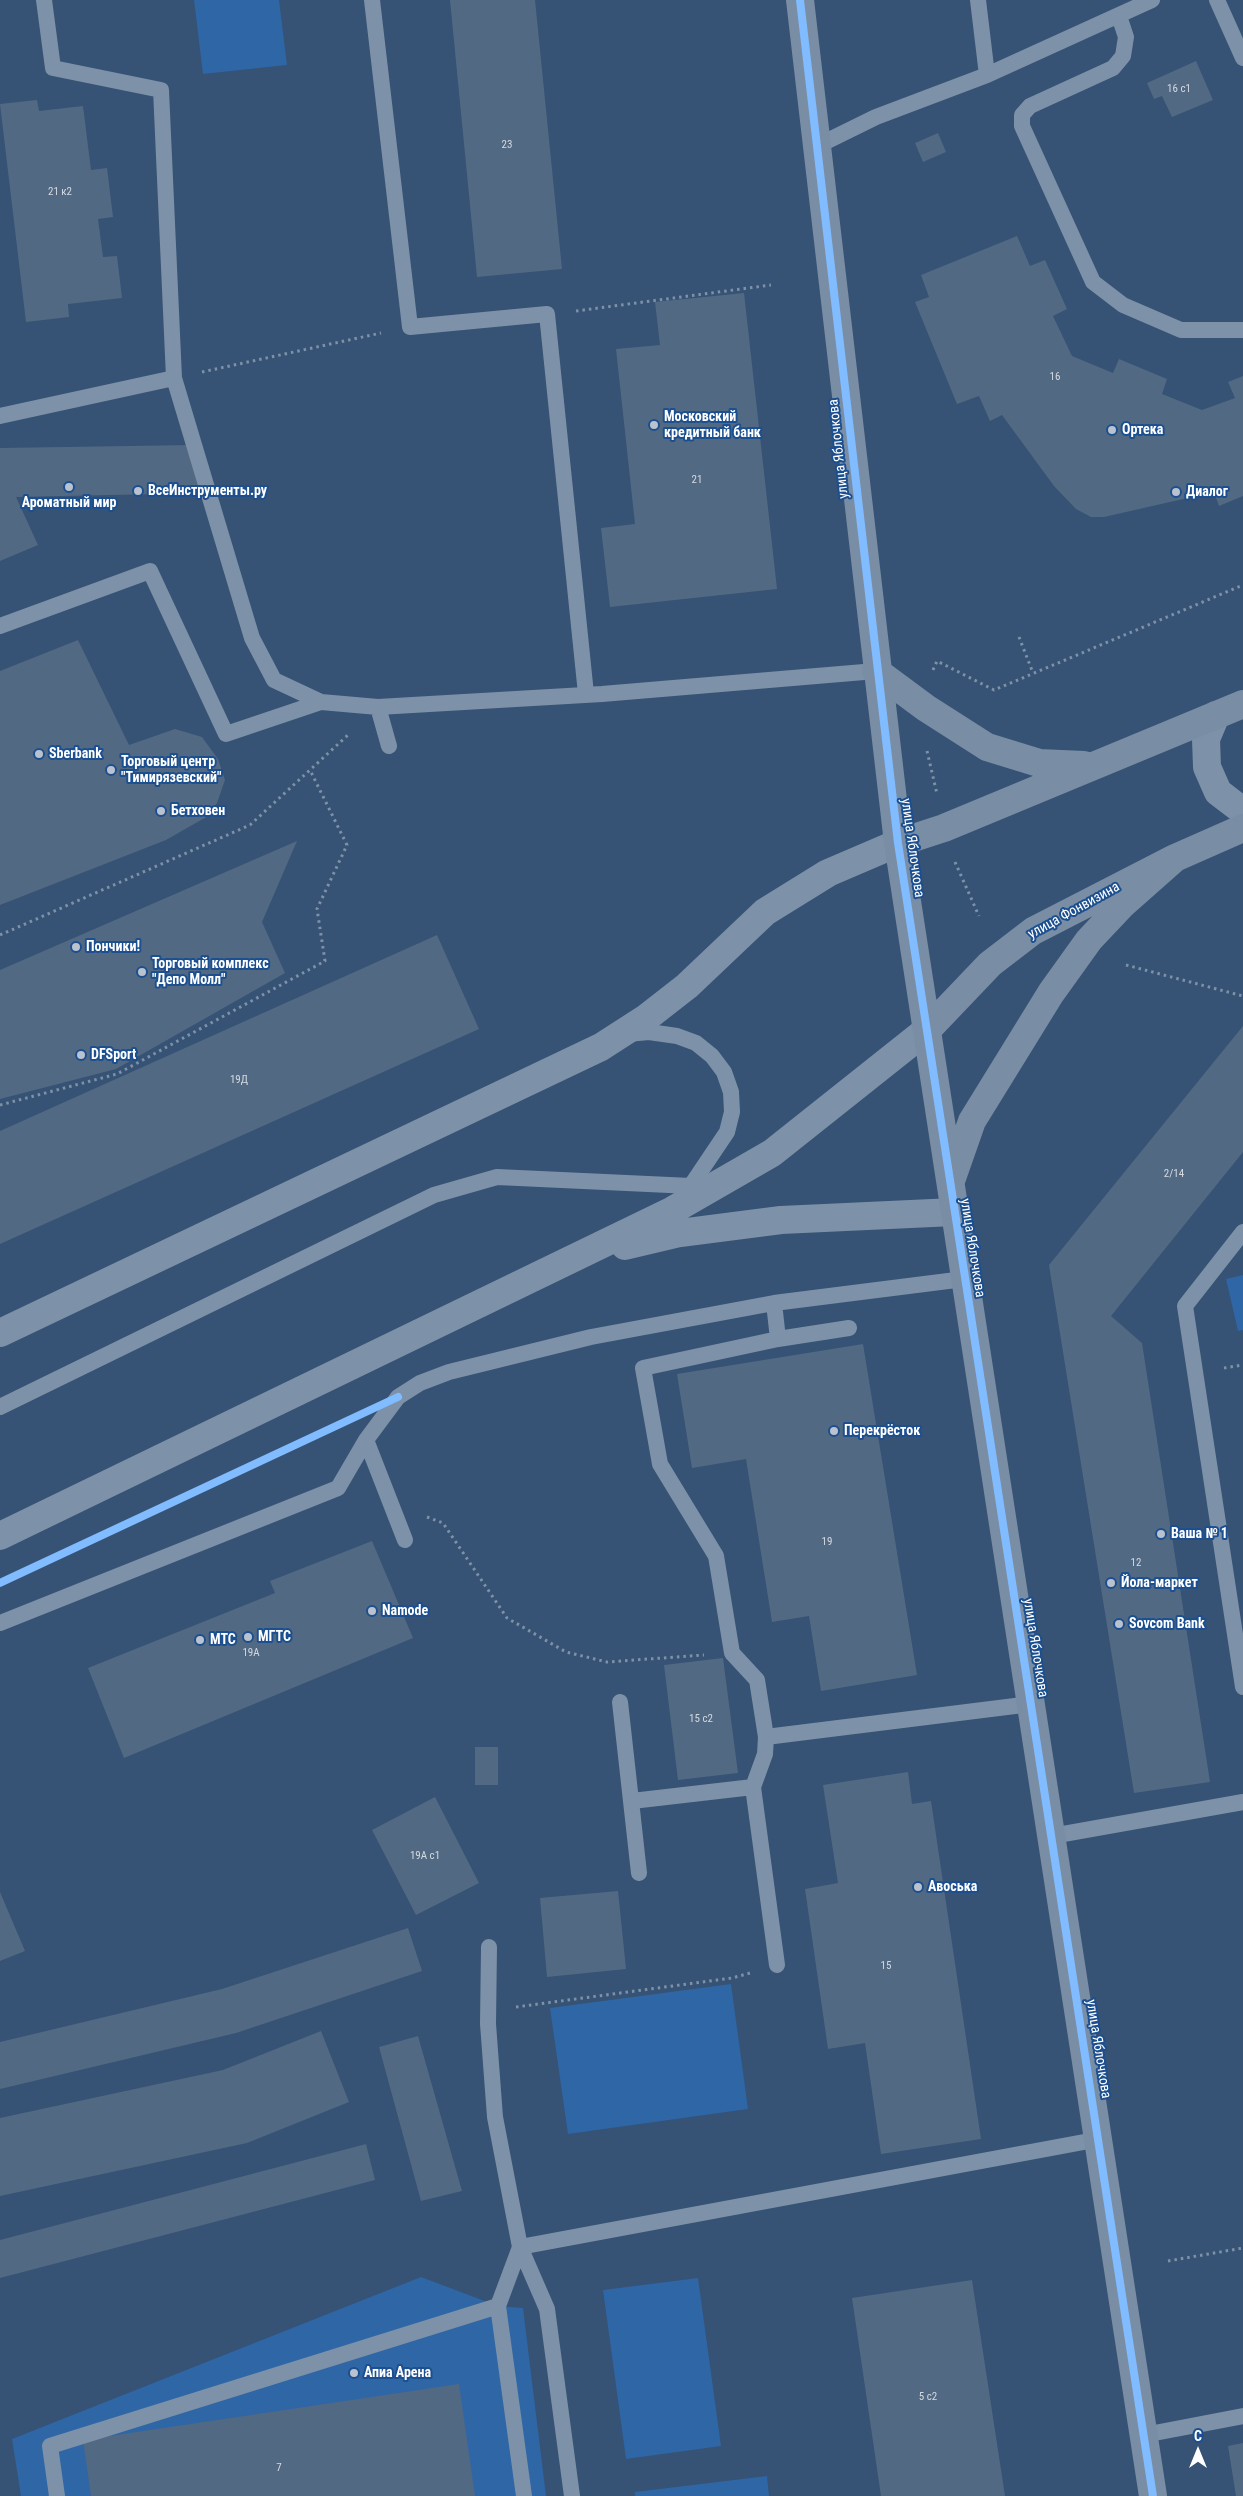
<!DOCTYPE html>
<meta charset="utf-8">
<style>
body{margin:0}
#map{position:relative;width:1243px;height:2496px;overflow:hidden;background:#365274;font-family:"Roboto Condensed",sans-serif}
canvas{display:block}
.north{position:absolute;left:1173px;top:2426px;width:50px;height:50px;-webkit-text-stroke:4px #1b4f8f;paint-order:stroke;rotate:0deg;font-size:14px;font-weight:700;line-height:20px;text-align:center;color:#fff}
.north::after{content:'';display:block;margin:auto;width:18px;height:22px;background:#fff;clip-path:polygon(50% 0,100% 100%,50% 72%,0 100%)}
</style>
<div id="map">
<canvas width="1243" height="2496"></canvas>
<div class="north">С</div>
</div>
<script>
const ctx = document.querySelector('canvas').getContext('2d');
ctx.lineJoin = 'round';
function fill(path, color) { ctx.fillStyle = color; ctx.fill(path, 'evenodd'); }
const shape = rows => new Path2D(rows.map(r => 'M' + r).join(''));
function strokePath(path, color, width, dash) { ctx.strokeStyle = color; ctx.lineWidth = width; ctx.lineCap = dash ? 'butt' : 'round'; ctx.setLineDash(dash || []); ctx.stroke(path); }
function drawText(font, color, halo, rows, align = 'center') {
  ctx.font = font + ' "Roboto Condensed",sans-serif'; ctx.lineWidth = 4; ctx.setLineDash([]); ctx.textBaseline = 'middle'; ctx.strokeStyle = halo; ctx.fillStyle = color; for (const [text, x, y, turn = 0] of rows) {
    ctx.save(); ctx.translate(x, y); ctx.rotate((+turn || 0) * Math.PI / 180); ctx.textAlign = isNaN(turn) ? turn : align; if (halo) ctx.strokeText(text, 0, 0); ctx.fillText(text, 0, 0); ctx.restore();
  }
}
const green = shape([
 [194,0,279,0,287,65,203,74],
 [1243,1275,1243,1330,1238,1331,1226,1279],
 [731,1984,748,2109,568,2134,550,2008],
 [421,2277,498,2306,523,2308,546,2496,21,2496,12,2439],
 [698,2278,721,2446,626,2459,603,2290],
 [767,2476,769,2496,635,2496,635,2492]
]);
const building = shape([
 [450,0,535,0,562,269,477,277],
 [1196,61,1213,100,1172,117,1162,96,1154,99,1147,83],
 [37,100,39,111,83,106,91,170,107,168,113,217,98,219,103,257,117,256,122,298,68,304,69,317,26,322,0,104],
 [938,133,946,152,923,162,915,143],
 [1017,236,1030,266,1045,260,1067,309,1053,316,1072,356,1113,373,1119,359,1167,379,1162,394,1202,410,1235,398,1228,382,1243,376,1243,496,1219,506,1214,492,1104,517,1091,517,1076,509,1054,486,1002,415,990,421,979,396,957,404,915,302,929,297,921,275],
 [744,293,777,589,610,607,601,528,635,524,616,349,660,345,655,302],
 [192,445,204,493,16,497,38,545,0,561,0,448],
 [78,640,129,745,175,729,202,737,218,759,225,780,217,803,208,816,166,840,0,905,0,671],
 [297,841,262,922,285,973,116,1069,0,1099,0,970],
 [437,935,479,1029,0,1244,0,1131],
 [1243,1026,1243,1152,1111,1316,1142,1343,1210,1782,1134,1793,1049,1265],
 [863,1344,917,1675,821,1691,809,1616,772,1622,746,1459,692,1468,677,1374],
 [372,1541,413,1638,124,1758,88,1668,275,1593,270,1581],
 [723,1658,738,1773,678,1780,664,1665],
 [475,1747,498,1747,498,1785,475,1785],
 [908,1772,912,1804,931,1801,981,2139,881,2154,865,2043,828,2049,805,1889,838,1883,823,1785],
 [435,1797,479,1883,416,1915,372,1830],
 [618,1891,626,1969,547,1977,540,1898],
 [0,1892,25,1951,0,1961],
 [408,1928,422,1971,236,2033,0,2089,0,2042,222,1989],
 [321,2031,349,2102,247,2143,0,2196,0,2118,223,2070],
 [418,2036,462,2191,421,2201,379,2047],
 [366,2144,375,2180,0,2278,0,2240],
 [972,2280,1005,2496,881,2496,852,2298],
 [459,2384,475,2496,91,2496,83,2440],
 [1243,2443,1243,2496,1236,2496,1228,2446]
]);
const path = shape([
 [576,311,771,285],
 [202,372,381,333],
 [1019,637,1033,673],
 [933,670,937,661,994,690,1243,585],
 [927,751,937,794],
 [955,862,979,916],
 [0,935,250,825,348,735],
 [1126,965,1243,996],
 [0,1105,117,1074,325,961,317,909,347,845,310,770],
 [1224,1368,1243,1365],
 [427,1517,443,1523,507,1618,566,1652,607,1662,704,1655],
 [516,2007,732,1978,750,1973],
 [1168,2261,1243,2248]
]);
const lane = shape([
 [44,0,53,68,161,90,174,378,252,638,274,680,321,702,378,707,602,694,876,671],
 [372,0,410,327,547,314,586,694],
 [978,0,987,75],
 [1217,0,1243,58],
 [1119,16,1126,37,1123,56,1113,68,1030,106,1022,115,1022,126,1093,282,1123,305,1181,330,1243,330],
 [817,146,876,117,987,75,1152,0],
 [0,416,174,378],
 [0,626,150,571,226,734,321,702],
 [378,707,389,746],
 [627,1034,649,1032,677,1036,696,1043,712,1056,724,1072,731,1092,732,1112,727,1132,688,1190],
 [1243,1232,1185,1306,1243,1687],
 [774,1303,778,1339,643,1368,660,1464,716,1556,732,1653,757,1680,766,1737,765,1754,753,1787,777,1965],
 [778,1339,849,1328],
 [0,1407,434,1195,497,1177,691,1186,708,1183],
 [366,1440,405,1540],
 [0,1623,338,1488,366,1440,398,1397,420,1383,449,1372,591,1337,774,1303,964,1279],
 [620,1702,639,1873],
 [766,1737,1031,1704],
 [632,1801,753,1787],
 [1052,1836,1243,1802],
 [489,1947,488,2024,495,2117,520,2247,547,2309,572,2496],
 [520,2247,1100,2139],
 [520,2247,498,2306,524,2496],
 [1144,2435,1243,2416],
 [57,2496,50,2446,498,2306]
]);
const street = shape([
 [1216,715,1206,739,1207,767,1218,792,1243,811],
 [625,1246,680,1233,781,1220,954,1212],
 [0,1333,601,1047,646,1018,687,986,765,912,828,873,898,843],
 [0,1536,673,1210,772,1153,928,1029]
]);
const secondary = shape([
 [800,0,898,843,1153,2496],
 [876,671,926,708,987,747,1039,763,1084,765],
 [898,843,944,828,1243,704],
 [928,1029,990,964,1033,931,1175,858,1243,828],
 [951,1181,972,1121,1051,993,1089,940,1123,904,1175,858]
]);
const cycleway = shape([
 [800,0,898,843,1153,2496],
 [0,1583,398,1397]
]);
const markers = [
 [654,425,5,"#b9c2ce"],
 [1112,430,5,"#b9c2ce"],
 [69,487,5,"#b9c2ce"],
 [138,491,5,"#b9c2ce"],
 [1176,492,5,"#b9c2ce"],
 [39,754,5,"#b9c2ce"],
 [111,770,5,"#b9c2ce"],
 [161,811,5,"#b9c2ce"],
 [76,947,5,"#b9c2ce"],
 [142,972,5,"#b9c2ce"],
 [81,1055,5,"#b9c2ce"],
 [834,1431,5,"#b9c2ce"],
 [1161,1534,5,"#b9c2ce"],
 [1111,1583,5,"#b9c2ce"],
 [372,1611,5,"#b9c2ce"],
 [1119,1624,5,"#b9c2ce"],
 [248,1637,5,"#b9c2ce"],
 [200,1640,5,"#b9c2ce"],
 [918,1887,5,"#b9c2ce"],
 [354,2373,5,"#b9c2ce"]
];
const numberNames = [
 ["16 с1",1179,89],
 ["23",507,145],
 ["21 к2",60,192],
 ["16",1055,377],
 ["21",697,480],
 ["19Д",239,1080],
 ["2/14",1174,1174],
 ["19",827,1542],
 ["12",1136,1563],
 ["19А",251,1653],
 ["15 с2",701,1719],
 ["19А с1",425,1856],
 ["15",886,1966],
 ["5 с2",928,2397],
 ["7",279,2468]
];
const poiNames = [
 ["Московский",664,417],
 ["кредитный банк",664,433],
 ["Ортека",1122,430],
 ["ВсеИнструменты.ру",148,491],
 ["Диалог",1186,492],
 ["Ароматный мир",69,503,"center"],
 ["Sberbank",49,754],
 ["Торговый центр",121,762],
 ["\"Тимирязевский\"",121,778],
 ["Бетховен",171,811],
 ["Пончики!",86,947],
 ["Торговый комплекс",152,964],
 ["\"Депо Молл\"",152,980],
 ["DFSport",91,1055],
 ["Перекрёсток",844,1431],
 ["Ваша № 1",1171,1534],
 ["Йола-маркет",1121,1583],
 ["Namode",382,1611],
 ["Sovcom Bank",1129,1624],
 ["МГТС",258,1637],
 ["МТС",210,1640],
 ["Авоська",928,1887],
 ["Апиа Арена",364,2373]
];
const streetNames = [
 ["улица Яблочкова",839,449,-96],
 ["улица Яблочкова",912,848,82],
 ["улица Фонвизина",1074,911,-29],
 ["улица Яблочкова",972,1248,81],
 ["улица Яблочкова",1035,1648,81],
 ["улица Яблочкова",1098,2049,81]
];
fill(green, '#2f66a5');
fill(building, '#526984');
strokePath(path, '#7d92a8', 3, [2.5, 4]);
strokePath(lane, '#7d92a8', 16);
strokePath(street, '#7d92a8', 28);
strokePath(secondary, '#798da4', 28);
strokePath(cycleway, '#80bcff', 8);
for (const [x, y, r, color] of markers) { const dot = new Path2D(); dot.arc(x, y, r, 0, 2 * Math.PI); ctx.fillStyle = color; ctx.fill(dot); strokePath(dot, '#1b4f8f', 2); }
drawText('11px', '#d4dae0', null, numberNames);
drawText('bold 14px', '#fff', '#1b4f8f', poiNames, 'left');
drawText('14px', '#fff', '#1b4f8f', streetNames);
</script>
